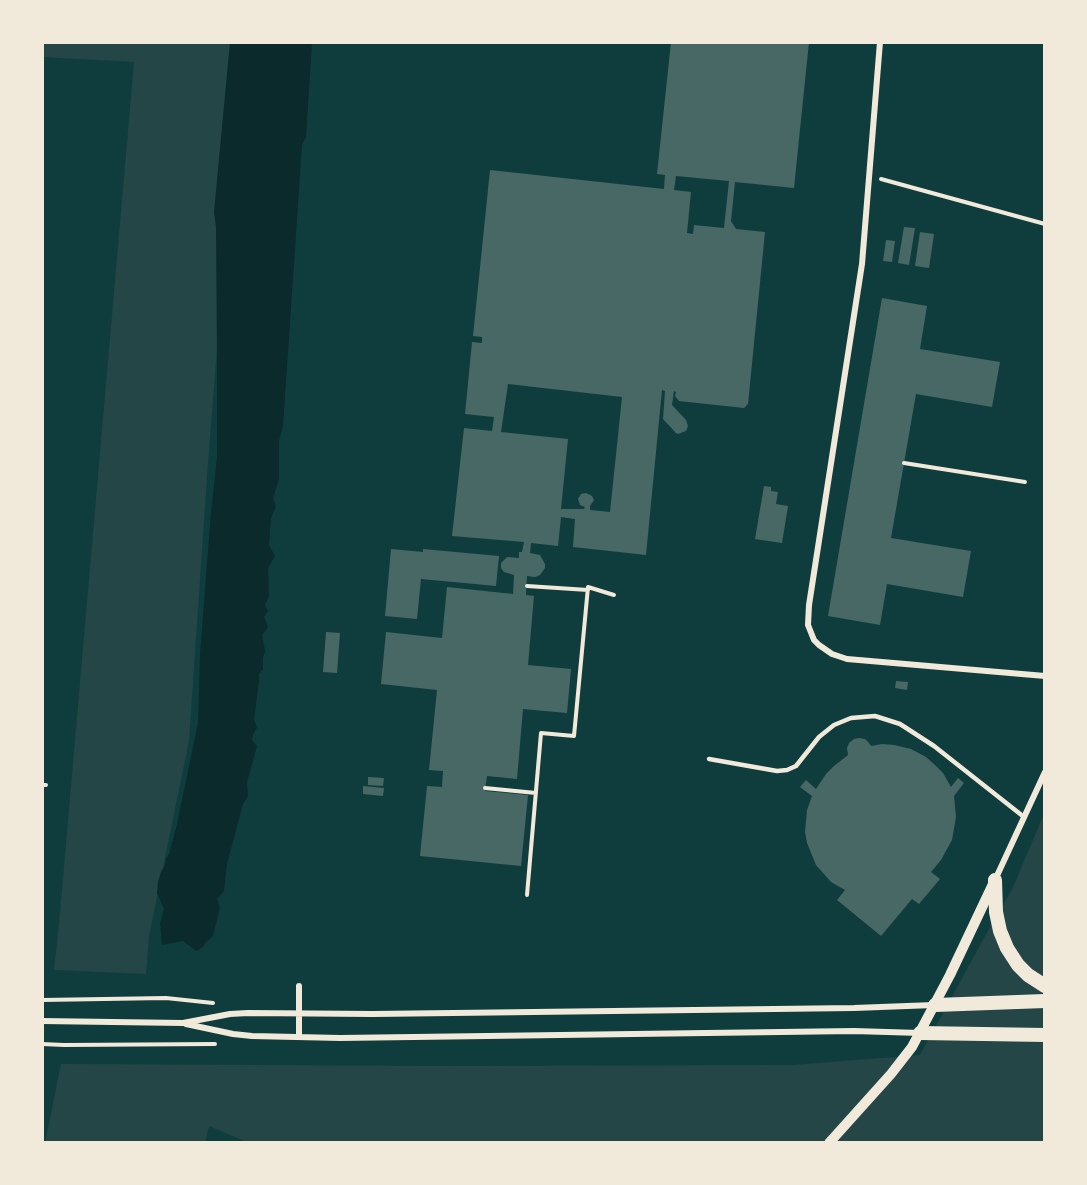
<!DOCTYPE html>
<style>
body{margin:0}
#map{position:relative;width:1087px;height:1185px;overflow:hidden;background:#0f3d3e;font-family:Ubuntu,sans-serif}
canvas{display:block}
.frame{position:absolute;inset:0;border:44px solid #f1e9da;pointer-events:none}
</style>
<div id="map">
<canvas width="1087" height="1185"></canvas>
<div class="frame"></div>
</div>
<script>
const ctx = document.querySelector('canvas').getContext('2d');
ctx.lineJoin = 'round';
function fill(path, color) { ctx.fillStyle = color; ctx.fill(path, 'evenodd'); }
const shape = rows => new Path2D(rows.map(r => 'M' + r).join(''));
function strokePath(path, color, width, dash) { ctx.strokeStyle = color; ctx.lineWidth = width; ctx.lineCap = dash ? 'butt' : 'round'; ctx.setLineDash(dash || []); ctx.stroke(path); }
const green = shape([
 [42,42,241,42,207,476,189,741,149,936,146,974,54,970,59,924,134,62,42,57],
 [1045,811,1045,1143,249,1143,209,1126,205,1143,45,1143,61,1064,445,1066,793,1065,920,1055,990,927,1012,890]
]);
const water = shape([
 [230,42,312,42,306,137,302,145,283,426,279,441,279,479,273,498,276,506,271,518,269,545,275,556,268,568,269,596,265,605,268,611,264,617,268,627,262,635,265,651,263,658,263,669,259,674,259,681,254,720,257,728,253,734,252,740,257,746,247,782,248,796,243,804,227,864,224,891,217,899,220,907,214,932,213,936,205,943,203,947,196,951,183,941,162,945,160,923,164,909,157,893,158,882,161,872,165,865,166,858,169,854,177,824,198,723,200,654,211,512,217,458,217,357,216,227,214,212]
]);
const building = shape([
 [671,42,809,42,794,188,735,182,731,221,736,229,765,232,748,404,744,408,679,401,675,396,676,392,674,391,672,405,686,420,688,426,686,431,678,434,676,433,663,419,665,391,662,390,646,555,573,547,575,519,561,517,558,546,531,543,530,553,540,555,545,564,545,568,540,575,535,577,527,576,526,595,534,596,528,665,571,669,567,713,523,709,517,779,487,776,485,791,528,795,521,866,420,856,427,786,442,787,443,771,429,770,437,690,381,684,386,632,442,638,447,587,513,594,514,575,504,572,501,568,501,563,507,557,519,558,519,552,522,552,524,542,452,536,464,428,492,431,494,417,465,414,472,342,482,343,482,337,473,336,490,170,664,189,665,175,657,174],
 [676,176,729,181,724,228,694,225,693,234,687,233,691,192,674,190],
 [508,384,622,397,610,512,590,510,590,506,594,500,592,496,586,493,581,494,578,499,580,505,585,507,584,509,561,509,568,439,501,432],
 [904,227,915,228,909,265,898,263],
 [920,232,934,234,929,268,915,266],
 [886,240,895,241,892,262,883,261],
 [882,298,927,306,920,349,1000,362,992,407,916,394,891,538,971,551,963,597,887,584,880,625,828,616],
 [764,486,771,487,771,491,778,492,776,504,788,506,782,543,755,539],
 [391,549,423,552,423,549,499,556,496,586,421,579,417,619,385,616],
 [326,632,340,633,337,673,323,672],
 [896,681,908,682,907,690,895,688],
 [859,738,865,739,869,743,871,746,882,744,894,745,911,749,926,757,935,765,943,773,951,787,958,778,964,783,954,796,956,817,952,840,941,860,931,872,940,879,919,904,912,899,881,936,837,900,845,890,831,882,816,865,807,843,805,832,807,810,812,796,800,787,806,780,816,789,826,774,834,766,848,755,847,748,849,743,854,739],
 [368,777,384,778,383,786,368,785],
 [363,786,384,788,383,796,363,794]
]);
const path = shape([
 [881,179,1045,224],
 [904,463,1025,482],
 [527,586,588,590],
 [42,785,46,785],
 [485,788,536,793],
 [527,895,541,733,574,736,588,587,614,595],
 [42,1000,166,998,213,1003],
 [42,1044,64,1045,215,1044]
]);
const service = shape([
 [709,759,777,771,787,770,796,766,819,737,834,725,851,718,875,716,900,724,934,746,1024,817]
]);
const minor = shape([
 [880,42,862,264,809,605,808,625,814,640,819,645,832,654,847,659,1045,676],
 [995,880,1045,772],
 [42,1021,183,1023,230,1014,248,1013,373,1014,854,1008,934,1005],
 [186,1024,233,1034,252,1036,340,1038,854,1031,920,1033],
 [299,1037,299,986]
]);
const tertiary = shape([
 [829,1143,891,1074,912,1047,950,975,994,882]
]);
const primary = shape([
 [995,880,996,912,1000,931,1007,948,1018,965,1028,975,1045,986],
 [935,1005,1045,1001],
 [920,1033,1045,1035]
]);
fill(green, '#244646');
fill(water, '#0a2a2b');
fill(building, '#486865');
strokePath(path, '#f1e9da', 4);
strokePath(service, '#f1e9da', 4.5);
strokePath(minor, '#f1e9da', 6);
strokePath(tertiary, '#f1e9da', 10);
strokePath(primary, '#f1e9da', 14);
</script>
